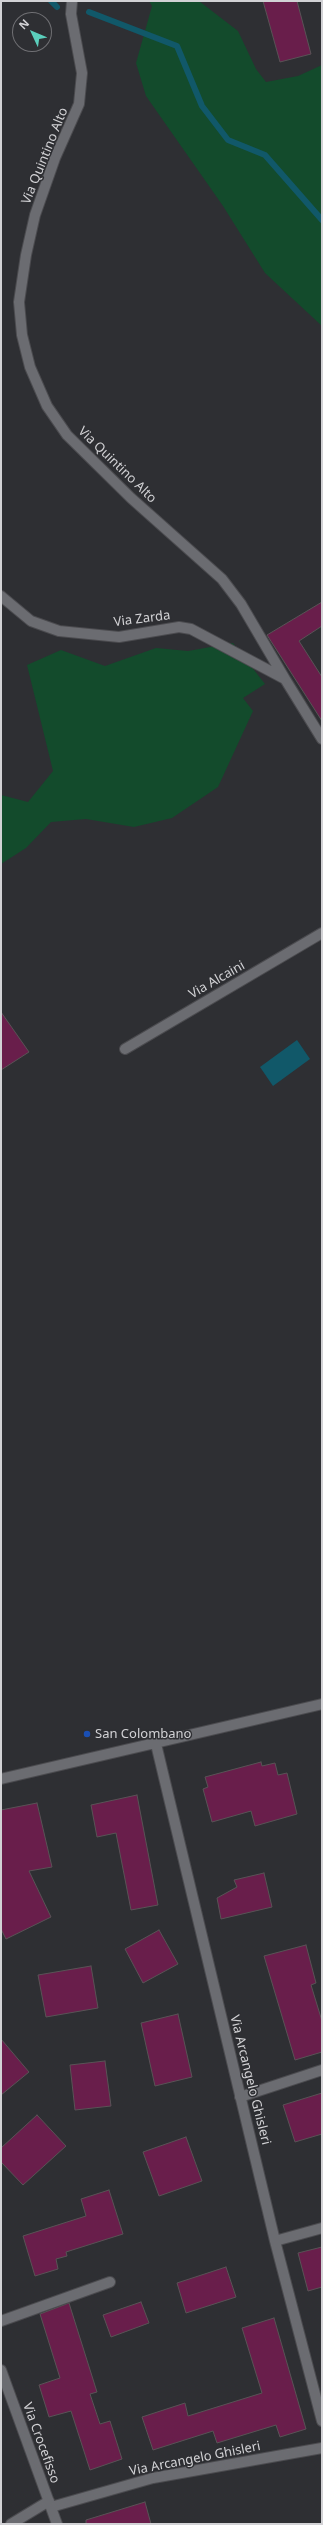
<!DOCTYPE html>
<style>
body{margin:0}
#map{position:relative;width:323px;height:2525px;overflow:hidden;background:#2e2f33;font-family:"Noto Sans",sans-serif}
canvas{display:block}
.frame{position:absolute;inset:0;border:2px solid #d2d2d5;pointer-events:none}
.north{position:absolute;left:12px;top:12px;width:40px;height:40px;box-sizing:border-box;background:#2e2f33;border:1px solid #707074;border-radius:50%;rotate:314deg;font-size:11px;font-weight:700;line-height:16px;text-align:center;color:#d2d2d5}
.north::after{content:'';display:block;margin:auto;width:14px;height:18px;background:#5bcebc;clip-path:polygon(50% 0,100% 100%,50% 72%,0 100%)}
</style>
<div id="map">
<canvas width="323" height="2525"></canvas>
<div class="frame"></div>
<div class="north">N</div>
</div>
<script>
const ctx = document.querySelector('canvas').getContext('2d');
ctx.lineJoin = 'round';
function fill(path, color) { ctx.fillStyle = color; ctx.fill(path, 'evenodd'); }
const shape = rows => new Path2D(rows.map(r => 'M' + r).join(''));
function strokePath(path, color, width, dash) { ctx.strokeStyle = color; ctx.lineWidth = width; ctx.lineCap = dash ? 'butt' : 'round'; ctx.setLineDash(dash || []); ctx.stroke(path); }
function drawText(font, color, halo, rows, align = 'center') {
  ctx.font = font + ' "Noto Sans",sans-serif'; ctx.lineWidth = 3; ctx.setLineDash([]); ctx.textBaseline = 'middle'; ctx.strokeStyle = halo; ctx.fillStyle = color; for (const [text, x, y, turn = 0] of rows) {
    ctx.save(); ctx.translate(x, y); ctx.rotate((+turn || 0) * Math.PI / 180); ctx.textAlign = isNaN(turn) ? turn : align; if (halo) ctx.strokeText(text, 0, 0); ctx.fillText(text, 0, 0); ctx.restore();
  }
}
const green = shape([
 [149,1,199,1,238,31,256,69,266,82,298,76,322,65,322,326,265,273,223,206,146,96,136,63,152,6],
 [233,643,265,684,243,698,253,711,218,787,172,818,134,827,86,819,51,822,26,848,1,864,1,795,28,802,53,771,27,665,61,650,105,666,156,648,188,651]
]);
const water = shape([
 [297,1040,310,1059,273,1086,260,1067]
]);
const stream = shape([
 [51,1,57,7],
 [89,12,177,46,202,106,228,140,265,155,322,220]
]);
const building = shape([
 [263,1,297,1,311,54,280,62,263,1],
 [322,602,322,626,299,641,322,677,322,721,267,635,322,602],
 [1,1012,29,1052,1,1070,1,1012],
 [261,1762,262,1766,275,1763,278,1775,287,1773,297,1814,255,1826,251,1811,212,1822,203,1789,208,1787,205,1777,261,1762],
 [137,1795,158,1905,131,1910,116,1833,97,1837,91,1805,137,1795],
 [37,1803,52,1867,29,1871,51,1917,6,1939,1,1929,1,1810,37,1803],
 [264,1873,272,1907,221,1919,217,1898,237,1887,234,1880,264,1873],
 [159,1930,178,1964,143,1983,125,1949,159,1930],
 [306,1945,316,1983,311,1985,322,2021,322,2052,295,2060,264,1956,306,1945],
 [91,1966,98,2008,46,2017,38,1975,91,1966],
 [178,2014,192,2077,155,2086,141,2023,178,2014],
 [1,2039,29,2072,1,2095,1,2039],
 [105,2061,111,2106,75,2110,70,2065,105,2061],
 [322,2093,322,2134,295,2142,283,2105,322,2093],
 [37,2115,66,2146,23,2185,1,2162,1,2148,37,2115],
 [186,2137,202,2181,159,2196,143,2152,186,2137],
 [109,2190,123,2234,66,2252,67,2256,56,2259,58,2269,35,2276,23,2236,86,2216,81,2199,109,2190],
 [322,2247,322,2287,308,2291,298,2253,322,2247],
 [226,2267,236,2297,186,2313,177,2283,226,2267],
 [141,2302,149,2323,111,2337,103,2315,141,2302],
 [69,2303,97,2392,90,2394,100,2424,110,2421,122,2459,90,2470,71,2411,49,2417,39,2385,60,2378,40,2314,69,2303],
 [274,2318,306,2429,280,2437,276,2425,217,2443,213,2431,153,2450,142,2417,185,2403,188,2416,262,2393,242,2328,274,2318],
 [145,2502,151,2524,86,2524,86,2520,145,2502]
]);
const minor = shape([
 [72,1,71,14,82,73,79,104,55,158,35,215,26,255,19,302,22,335,30,367,47,406,67,435,131,498,222,579,241,604,285,679],
 [1,596,31,621,59,631,119,637,179,627,191,629,285,679,322,739],
 [125,1049,322,933],
 [156,1744,275,2241,322,2421],
 [1,1779,322,1704],
 [240,2097,322,2070],
 [275,2241,322,2228],
 [1,2321,110,2282],
 [1,2370,57,2524],
 [51,2507,153,2478,322,2448],
 [11,2524,49,2501]
]);
const markers = [
 [87,1734,4,"#1a4fb4"]
];
const streetNames = [
 ["Via Quintino Alto",45,156,-68],
 ["Via Quintino Alto",117,465,44],
 ["Via Zarda",142,619,-7],
 ["Via Alcaini",217,980,-30],
 ["Via Arcangelo Ghisleri",250,2080,76],
 ["Via Crocefisso",41,2443,70],
 ["Via Arcangelo Ghisleri",195,2459,-11]
];
const poiNames = [
 ["San Colombano",95,1734]
];
fill(green, '#134b2c');
fill(water, '#115869');
strokePath(stream, '#115869', 6);
fill(building, '#691e4b');
strokePath(building, '#595356', 1);
strokePath(minor, '#4b4b4f', 12);
strokePath(minor, '#6b6c71', 10);
for (const [x, y, r, color] of markers) { const dot = new Path2D(); dot.arc(x, y, r, 0, 2 * Math.PI); ctx.fillStyle = color; ctx.fill(dot); strokePath(dot, '#2e2f33', 1.5); }
drawText('13px', '#d2d2d5', '#2e2f33', streetNames);
drawText('13px', '#d2d2d5', '#2e2f33', poiNames, 'left');
</script>
